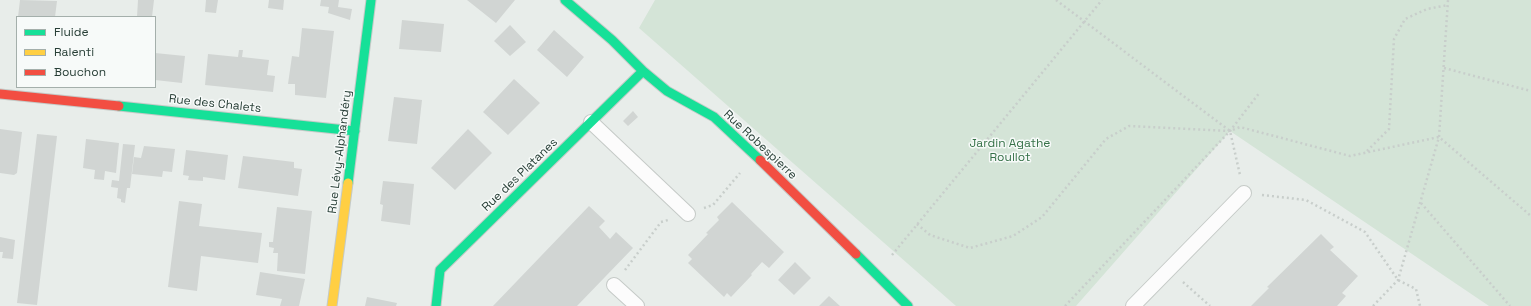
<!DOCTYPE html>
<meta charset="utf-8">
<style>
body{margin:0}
#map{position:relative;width:1531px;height:306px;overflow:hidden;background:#e8edea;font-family:"Space Grotesk",sans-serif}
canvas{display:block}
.legend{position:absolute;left:16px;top:16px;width:140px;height:72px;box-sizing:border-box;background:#f7faf9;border:1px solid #a4afab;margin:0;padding:5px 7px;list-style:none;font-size:12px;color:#273e36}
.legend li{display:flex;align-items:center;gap:8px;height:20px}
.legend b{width:20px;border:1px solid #a4afab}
</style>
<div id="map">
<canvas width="1531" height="306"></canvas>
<ul class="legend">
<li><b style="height:5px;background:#16e098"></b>Fluide</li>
<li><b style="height:5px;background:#ffcf43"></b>Ralenti</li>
<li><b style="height:5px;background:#f24e42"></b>Bouchon</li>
</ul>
</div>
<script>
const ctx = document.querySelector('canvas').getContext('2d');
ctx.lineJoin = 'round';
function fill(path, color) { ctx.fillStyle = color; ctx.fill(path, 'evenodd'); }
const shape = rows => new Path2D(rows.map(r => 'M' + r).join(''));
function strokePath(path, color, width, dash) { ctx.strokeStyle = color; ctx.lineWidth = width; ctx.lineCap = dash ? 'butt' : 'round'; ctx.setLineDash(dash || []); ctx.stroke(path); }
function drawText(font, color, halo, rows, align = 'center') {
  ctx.font = font + ' "Space Grotesk",sans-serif'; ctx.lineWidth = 3; ctx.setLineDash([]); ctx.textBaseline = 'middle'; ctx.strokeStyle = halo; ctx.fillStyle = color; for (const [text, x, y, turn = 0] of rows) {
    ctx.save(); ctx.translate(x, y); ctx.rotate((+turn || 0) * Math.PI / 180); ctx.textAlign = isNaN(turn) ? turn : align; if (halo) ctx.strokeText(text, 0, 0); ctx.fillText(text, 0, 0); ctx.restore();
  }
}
const green = shape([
 [655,0,1531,0,1531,306,1489,306,1230,131,1076,306,956,306,639,28]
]);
const building = shape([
 [20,0,57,1,55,17,18,17],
 [138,0,154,0,152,17,137,17],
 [206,0,218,0,216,13,205,12],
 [269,0,284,0,283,10,268,8],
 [321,0,339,0,338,7,352,9,350,20,328,13,329,7,320,6],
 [467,0,515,0,496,23],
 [402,20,444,24,441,52,399,49],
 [510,25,526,42,510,56,494,41],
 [302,28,334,31,326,98,295,95,295,84,288,84,292,56,299,57],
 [554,30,584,57,567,77,537,50],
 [239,50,243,50,242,57,269,60,267,75,275,76,273,92,205,85,208,54,238,57],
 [155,53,185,56,182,83,155,80],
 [514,79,540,103,508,135,483,112],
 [394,97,422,100,417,144,388,141],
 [633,111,638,117,628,126,623,121],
 [0,129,22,132,17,173,14,175,0,173],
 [468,129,492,153,455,190,431,168],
 [37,134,57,136,37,305,17,303],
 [86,139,119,143,116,173,105,171,104,180,94,179,95,170,83,168],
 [123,144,135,145,130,188,127,188,125,203,121,202,121,199,117,198,118,188,111,187,112,180,119,181],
 [144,146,175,149,172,172,163,171,162,177,132,174,134,157,141,158],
 [186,150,228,155,225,180,203,177,203,181,188,180,189,176,183,175],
 [243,156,294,162,294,168,302,169,298,196,238,188],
 [383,181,414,184,410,225,381,221,383,205,380,204],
 [179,201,202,204,199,226,262,233,258,263,201,256,197,291,168,287],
 [732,202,784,252,769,268,762,262,751,274,752,275,731,297,727,293,724,297,688,263,692,259,688,255,708,234,706,233,719,220,717,217],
 [589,206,605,221,599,227,610,239,616,232,633,248,577,306,493,306],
 [277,207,312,211,305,274,277,271,278,253,273,253,274,248,269,247,269,242,273,242],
 [1321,234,1334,247,1330,250,1358,276,1342,293,1346,296,1337,306,1251,306,1269,288,1267,287],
 [0,237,15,240,13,259,2,258,3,252,0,252],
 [795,262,811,278,794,295,778,280],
 [260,272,305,279,299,306,280,306,282,299,256,295],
 [829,296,840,306,819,306],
 [367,297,397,303,396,306,365,306]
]);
const path = shape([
 [1056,0,1230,131,1240,175],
 [1444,68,1531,91],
 [1367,151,1389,129,1394,39,1405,19,1427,9,1448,5],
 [1262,195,1306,200,1365,232,1398,280,1416,289,1420,306],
 [1421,203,1510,306],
 [704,208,713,205,740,173],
 [917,224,930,235,970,248,1013,236,1042,217,1106,139,1129,126,1230,131,1240,127,1350,156,1439,137,1531,216],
 [892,255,1102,0],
 [625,270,661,222,668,220],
 [1183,282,1210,306],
 [1065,306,1230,131,1260,92],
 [1373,306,1398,280,1439,137,1448,0]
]);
const lane = shape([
 [591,122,688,214],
 [614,285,637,306],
 [1133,306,1244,193]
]);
const fast = shape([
 [565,0,612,40,643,71,667,91,714,117,760,160],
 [119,106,355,131],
 [348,183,371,0],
 [856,254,908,306],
 [436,306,440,270,643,71]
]);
const slow = shape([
 [332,306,348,183]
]);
const jam = shape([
 [0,94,119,106],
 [760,160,856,254]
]);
const streetNames = [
 ["Rue des Chalets",215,104,6],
 ["Rue Robespierre",760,145,43],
 ["Rue Lévy-Alphandéry",340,152,-83],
 ["Rue des Platanes",520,175,-44]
];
const parkNames = [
 ["Jardin Agathe",1010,144],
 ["Roullot",1010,158]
];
fill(green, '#d4e4d7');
fill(building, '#d1d5d3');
strokePath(lane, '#c5cac7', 16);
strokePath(fast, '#c4cac7', 11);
strokePath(slow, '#c4cac7', 11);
strokePath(jam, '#c4cac7', 11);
strokePath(path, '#c8cecb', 2.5, [2, 3]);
strokePath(lane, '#fcfcfc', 14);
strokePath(fast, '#16e098', 9);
strokePath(slow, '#ffcf43', 9);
strokePath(jam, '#f24e42', 9);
drawText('12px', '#273e36', '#f7faf9', streetNames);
drawText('12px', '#367148', '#f7faf9', parkNames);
</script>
